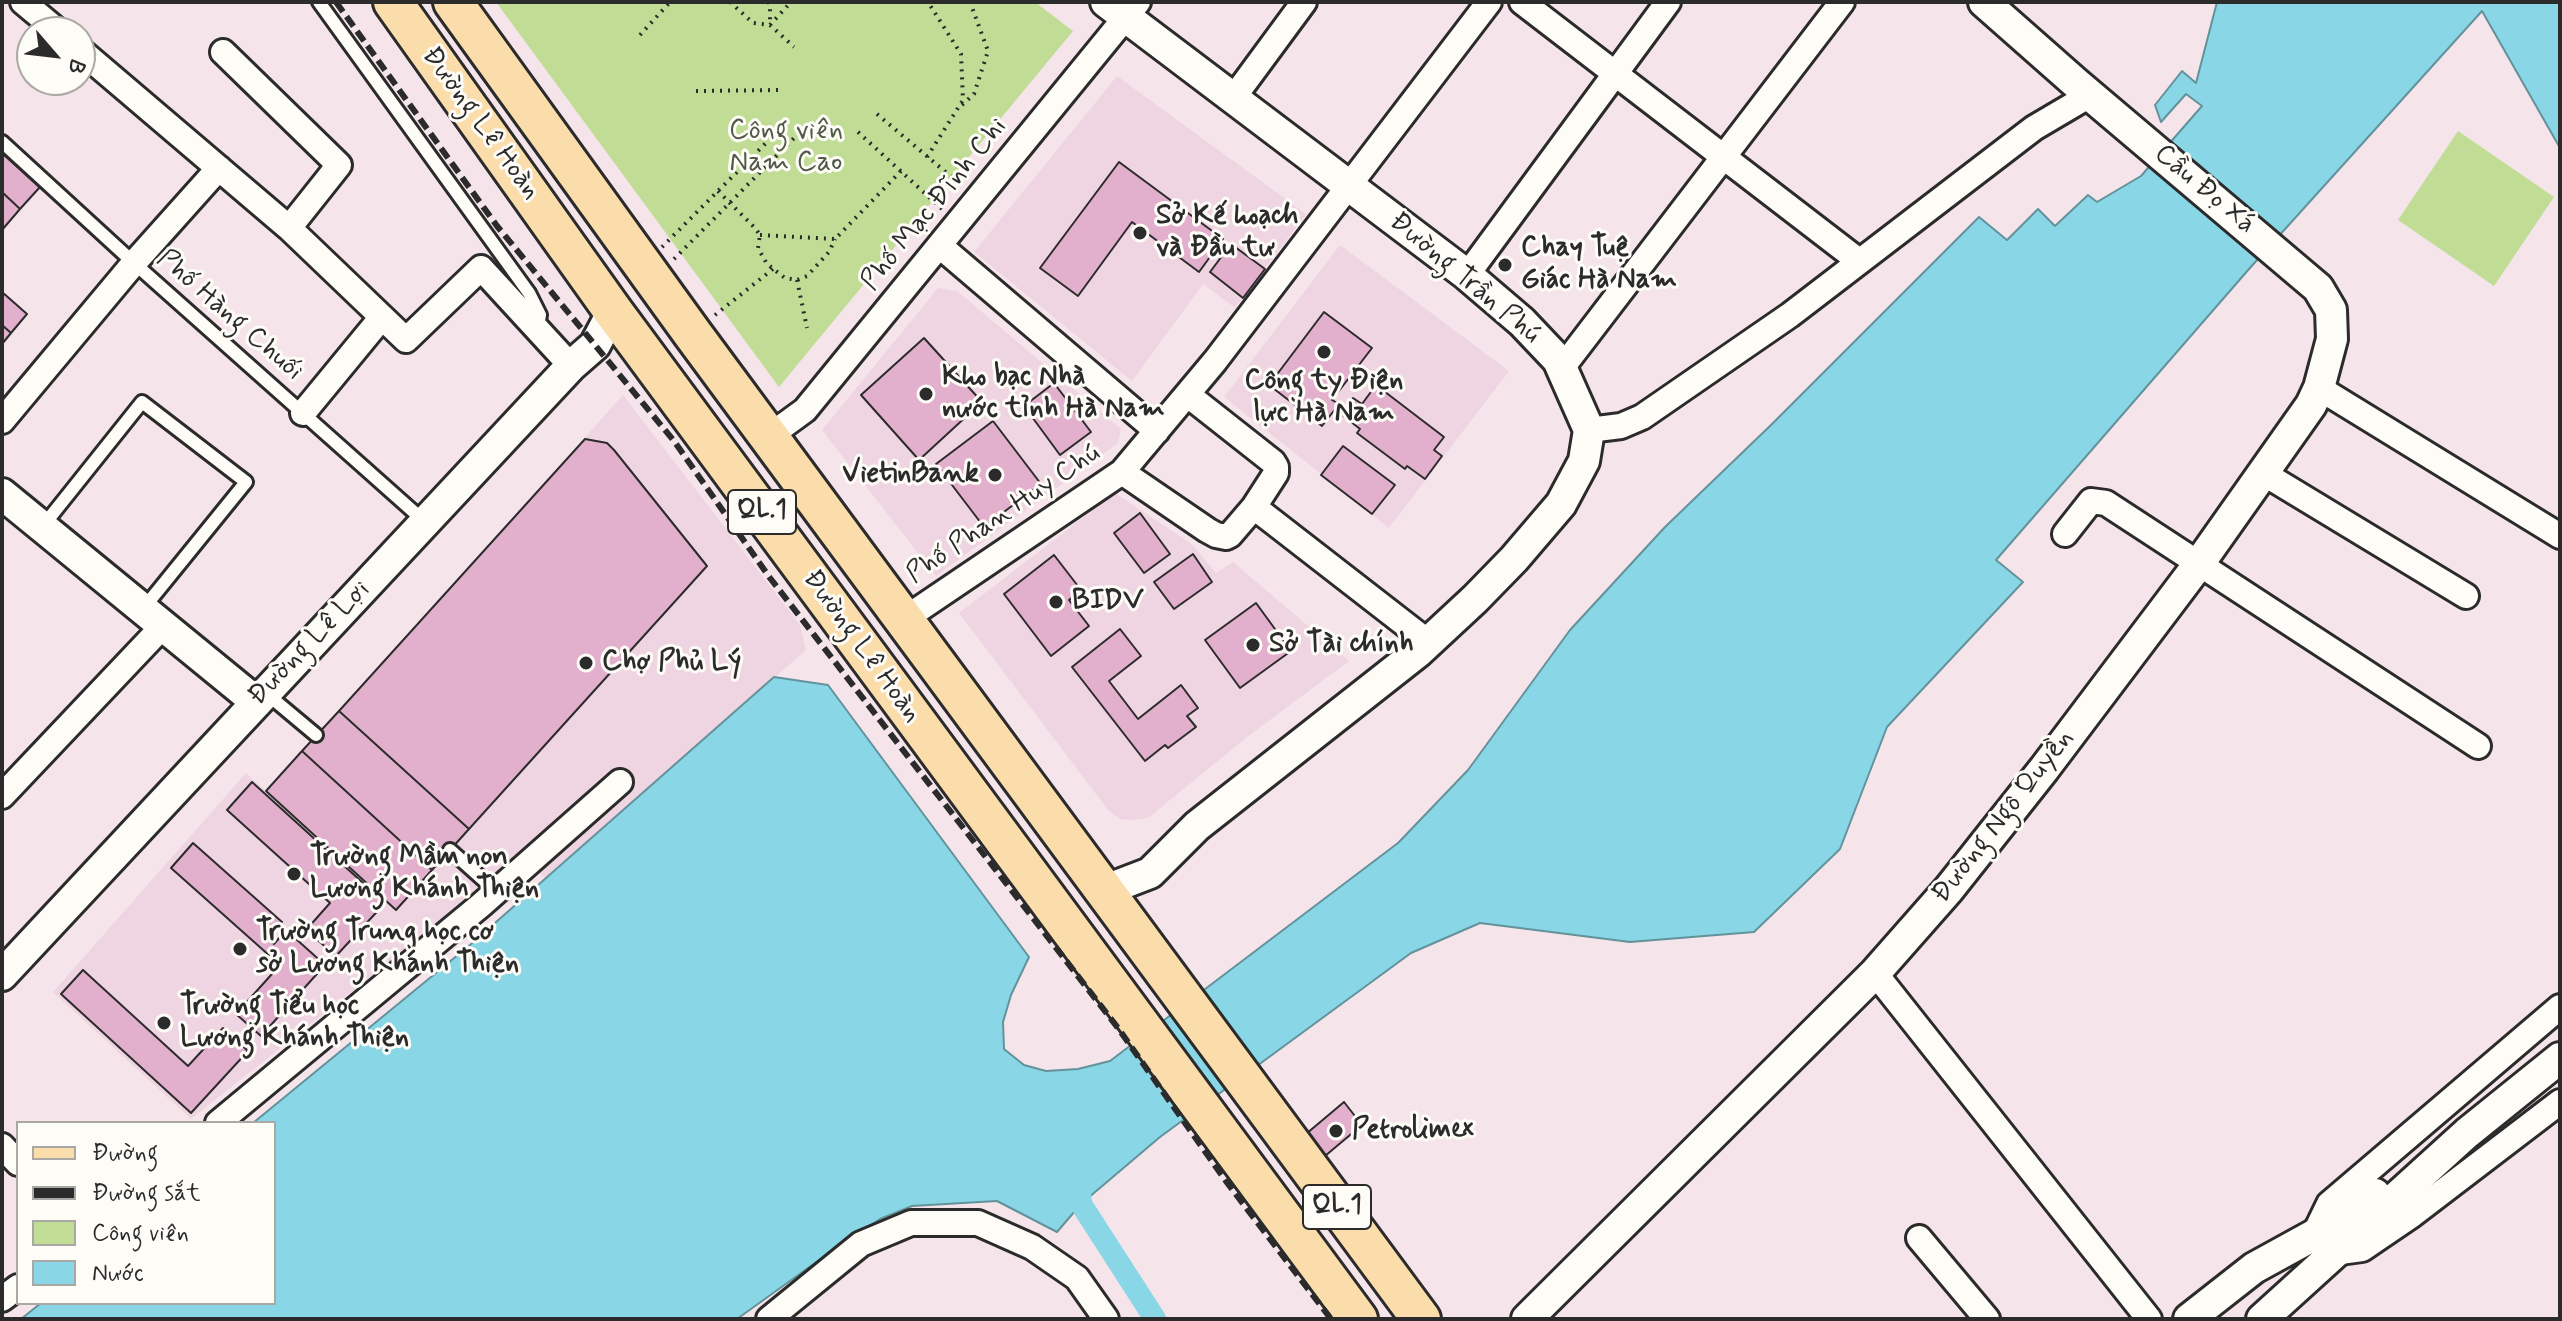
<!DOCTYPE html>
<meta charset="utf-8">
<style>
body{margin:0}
#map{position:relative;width:2562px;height:1321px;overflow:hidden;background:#f5e5ea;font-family:Mynerve,sans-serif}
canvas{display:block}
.frame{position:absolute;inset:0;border:4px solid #2b2b2b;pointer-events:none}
.legend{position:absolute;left:16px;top:1121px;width:260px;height:184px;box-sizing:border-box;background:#fdfcf7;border:2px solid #a9a8a5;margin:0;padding:10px 14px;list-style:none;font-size:24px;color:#2b2b2b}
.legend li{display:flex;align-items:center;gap:16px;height:40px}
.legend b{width:40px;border:2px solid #a9a8a5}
.north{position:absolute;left:16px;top:16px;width:80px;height:80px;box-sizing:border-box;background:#fdfcf7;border:2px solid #a9a8a5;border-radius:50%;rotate:118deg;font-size:22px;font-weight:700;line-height:32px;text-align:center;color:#2b2b2b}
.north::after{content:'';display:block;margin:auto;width:28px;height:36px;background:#2b2b2b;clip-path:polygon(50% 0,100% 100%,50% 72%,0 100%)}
</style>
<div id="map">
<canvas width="2562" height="1321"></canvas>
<div class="frame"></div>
<ul class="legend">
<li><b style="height:10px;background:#faddab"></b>Đường</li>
<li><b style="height:10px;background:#2b2b2b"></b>Đường sắt</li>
<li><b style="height:22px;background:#c1dd95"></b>Công viên</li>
<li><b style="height:22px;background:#88d6e6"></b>Nước</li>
</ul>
<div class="north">B</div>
</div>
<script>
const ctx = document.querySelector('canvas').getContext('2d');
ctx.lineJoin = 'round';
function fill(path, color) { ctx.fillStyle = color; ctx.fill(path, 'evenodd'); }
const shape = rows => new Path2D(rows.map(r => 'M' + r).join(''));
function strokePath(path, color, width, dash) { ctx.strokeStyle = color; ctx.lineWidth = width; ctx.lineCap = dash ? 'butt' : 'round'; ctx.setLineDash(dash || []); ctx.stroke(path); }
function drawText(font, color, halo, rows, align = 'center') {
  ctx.font = font + ' Mynerve,sans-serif'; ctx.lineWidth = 6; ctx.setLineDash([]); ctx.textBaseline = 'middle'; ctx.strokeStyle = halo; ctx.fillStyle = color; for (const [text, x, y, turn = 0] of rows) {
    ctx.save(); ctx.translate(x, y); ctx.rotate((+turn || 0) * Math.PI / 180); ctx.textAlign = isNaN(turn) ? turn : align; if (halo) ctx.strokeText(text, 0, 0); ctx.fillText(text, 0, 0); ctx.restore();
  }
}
const built = shape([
 [1117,76,1306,214,1235,308,1203,284,1132,381,974,252],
 [1340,245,1509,371,1389,528,1224,397],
 [938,288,957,291,1121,429,1118,443,936,576,822,430],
 [623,395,800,625,806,650,545,878,519,852,424,934,191,1119,53,992,246,773,266,791],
 [1115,493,1193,545,1216,573,1233,562,1349,661,1247,737,1148,818,1133,820,1120,819,1108,810,959,613]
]);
const green = shape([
 [496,2,1035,2,1073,31,779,387],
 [2458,131,2554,197,2494,286,2398,220]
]);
const water = shape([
 [2217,2,2560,2,2560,148,2482,11,2249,269,1996,560,2023,582,1887,727,1840,849,1754,932,1630,942,1480,923,1411,953,1160,1137,1081,1204,1057,1232,997,1201,912,1206,880,1219,847,1240,737,1319,21,1319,41,1303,274,1303,274,1123,253,1123,470,945,774,677,828,685,1029,957,1011,995,1003,1022,1004,1049,1024,1065,1046,1071,1078,1069,1110,1061,1398,843,1468,770,1570,630,1665,527,1771,425,1979,217,2007,240,2038,209,2055,226,2088,195,2097,202,2141,176,2202,106,2186,94,2161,122,2155,105,2182,71,2196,83,2217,2]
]);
const canal = shape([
 [1078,1174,1081,1204,1155,1319]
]);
const building = shape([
 [2,153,40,187,20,209,2,192,2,153],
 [1119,162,1223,239,1199,272,1132,222,1078,296,1040,268,1119,162],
 [2,192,20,209,2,230,2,192],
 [1231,244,1265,269,1243,298,1210,272,1231,244],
 [2,292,27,314,11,333,2,325,2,292],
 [1324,312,1372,348,1332,400,1339,404,1322,426,1269,385,1324,312],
 [2,325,11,333,2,344,2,325],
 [924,338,982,402,919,460,861,395,924,338],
 [1054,383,1091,432,1060,455,1024,406,1054,383],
 [1376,385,1444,437,1434,450,1442,456,1425,479,1407,466,1405,469,1357,433,1360,429,1341,414,1353,398,1362,404,1376,385],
 [993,421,1041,484,984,527,936,464,993,421],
 [585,439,607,443,614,450,707,566,469,829,339,711,585,439],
 [1343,446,1395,485,1372,514,1321,475,1343,446],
 [1140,513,1170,554,1144,573,1114,533,1140,513],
 [1193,554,1212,582,1174,609,1154,582,1193,554],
 [1054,555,1081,590,1069,600,1089,626,1051,656,1004,594,1054,555],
 [1256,603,1291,651,1240,688,1205,640,1256,603],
 [1120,629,1141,656,1109,681,1138,719,1181,685,1198,708,1187,716,1196,727,1168,748,1165,745,1145,761,1072,667,1120,629],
 [339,711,469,829,432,870,302,751,339,711],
 [302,751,432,870,396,910,266,791,302,751],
 [252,782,385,903,336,956,306,930,330,903,227,810,252,782],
 [193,843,282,922,268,939,274,944,286,930,325,965,261,1036,236,1014,280,965,171,868,193,843],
 [83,970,188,1066,223,1028,248,1051,191,1113,61,994,83,970],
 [1344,1102,1362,1125,1325,1156,1306,1134,1344,1102]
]);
const path = shape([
 [730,2,753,23,770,25,794,47],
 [768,2,770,4,770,23],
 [770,25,791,2],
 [640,35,670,2],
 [696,91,779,90],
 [962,105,974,94,988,51,970,2],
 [877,114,961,185],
 [858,132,942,209],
 [927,157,963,100,961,54,928,2],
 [718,191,755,228,760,235,758,248,767,264,785,278,797,280,807,276,829,252,835,239],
 [760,235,835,239,901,171],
 [662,247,790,119],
 [674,259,802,130],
 [797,280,807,328],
 [715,315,773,269]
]);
const service = shape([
 [319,2,529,293,540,315,538,326],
 [2,142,134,263,424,521],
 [43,526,142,402,246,482,143,609],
 [267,694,316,735],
 [450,850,497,892]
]);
const minor = shape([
 [23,2,59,32],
 [1522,2,1859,261],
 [80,50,289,228,406,340,481,268,571,366],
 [223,52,339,165,289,228],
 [1234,97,1304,2],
 [940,246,1157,431],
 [1467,275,1668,2],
 [1562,368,1842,2],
 [2319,388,2560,536],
 [303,413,382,317],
 [2,421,134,263,219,168],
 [1589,430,1621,426,1642,417,1790,315,2034,128,2090,95],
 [768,437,805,410,1138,2],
 [1122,472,1207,530,1216,535,1226,537,1230,535,1254,507,1276,473,1276,467,1273,462,1188,395],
 [2263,473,2466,596],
 [1254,507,1428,642],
 [2065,534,2091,501,2106,503,2478,746],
 [903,620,1122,472,1215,361,1489,2],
 [2,796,163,626],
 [1875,973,2149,1319],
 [218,1123,481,905,620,782],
 [2,1146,18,1163],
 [2314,1235,2329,1204,2560,1007],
 [1919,1238,1987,1319],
 [2333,1253,2362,1249,2412,1215,2560,1102],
 [2,1299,18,1287],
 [769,1319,861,1244,911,1223,978,1223,1032,1247,1077,1278,1106,1319]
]);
const tertiary = shape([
 [2,494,255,701],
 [1103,891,1150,873,1197,826,1418,652,1475,599,1514,559,1561,504,1584,461,1589,430,1558,360,1522,322,1467,275,1106,2],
 [2,975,571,366,595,345,613,311],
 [1527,1319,1875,973,1949,889,2044,769,2198,565,2311,405,2319,388,2332,339,2331,310,2318,288,2077,84,1984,2],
 [2189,1319,2254,1268,2314,1235,2375,1194],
 [2262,1319,2467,1133,2560,1058]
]);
const primary = shape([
 [393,2,613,311,1358,1319],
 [453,2,692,333,1421,1319]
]);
const rail = shape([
 [336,2,497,226,674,441,770,578,1118,1028,1228,1184,1331,1319]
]);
const markers = [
 [1140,233,8,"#2b2b2b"],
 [1505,265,8,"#2b2b2b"],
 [1324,352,8,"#2b2b2b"],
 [926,394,8,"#2b2b2b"],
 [995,475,8,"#2b2b2b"],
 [1056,602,8,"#2b2b2b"],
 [1253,645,8,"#2b2b2b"],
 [586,663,8,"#2b2b2b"],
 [294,874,8,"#2b2b2b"],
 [240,949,8,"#2b2b2b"],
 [164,1023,8,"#2b2b2b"],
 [1336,1131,8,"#2b2b2b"]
];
const shields = [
 [762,512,68],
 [1337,1207,68]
];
const shieldNames = [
 ["QL.1",762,512],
 ["QL.1",1337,1207]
];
const streetNames = [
 ["Đường Lê Hoàn",480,124,54],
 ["Cầu Đọ Xá",2204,190,40],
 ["Phố Mạc Đĩnh Chi",935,205,-51],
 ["Đường Trần Phú",1464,279,40],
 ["Phố Hàng Chuối",229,316,41],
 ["Phố Phan Huy Chú",1004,515,-34],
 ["Đường Lê Lợi",310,644,-46],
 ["Đường Lê Hoàn",861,647,54],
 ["Đường Ngô Quyền",2004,817,-52]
];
const parkNames = [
 ["Công viên",786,132],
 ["Nam Cao",786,164]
];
const poiNames = [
 ["Sở Kế hoạch",1156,217],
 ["và Đầu tư",1156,249],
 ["Chay Tuệ",1521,249],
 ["Giác Hà Nam",1521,281],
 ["Kho bạc Nhà",942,378],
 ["nước tỉnh Hà Nam",942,410],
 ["Công ty Điện",1324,382,"center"],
 ["lực Hà Nam",1324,414,"center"],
 ["VietinBank",979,475,"right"],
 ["BIDV",1072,602],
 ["Sở Tài chính",1269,645],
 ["Chợ Phủ Lý",602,663],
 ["Trường Mầm non",310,858],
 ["Lương Khánh Thiện",310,890],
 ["Trường Trung học cơ",256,933],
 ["sở Lương Khánh Thiện",256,965],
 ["Trường Tiểu học",180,1007],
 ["Lương Khánh Thiện",180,1039],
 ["Petrolimex",1352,1131]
];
fill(built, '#efd5e1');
fill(green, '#c1dd95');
fill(water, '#88d6e6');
strokePath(water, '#63929b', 2);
strokePath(canal, '#88d6e6', 22);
fill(building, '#e2b0cd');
strokePath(building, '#2b2b2b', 2);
strokePath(service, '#2b2b2b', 18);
strokePath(minor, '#2b2b2b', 30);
strokePath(tertiary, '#2b2b2b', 36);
strokePath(primary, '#2b2b2b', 44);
strokePath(path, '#2b2b2b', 4, [2, 6]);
strokePath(service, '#fdfcf7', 12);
strokePath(minor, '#fdfcf7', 24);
strokePath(tertiary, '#fdfcf7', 30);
strokePath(primary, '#faddab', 38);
strokePath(rail, '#2b2b2b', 6, [12, 6]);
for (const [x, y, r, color] of markers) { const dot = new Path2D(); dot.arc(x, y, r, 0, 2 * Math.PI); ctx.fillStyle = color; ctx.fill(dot); strokePath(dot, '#fdfcf7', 3); }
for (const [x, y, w] of shields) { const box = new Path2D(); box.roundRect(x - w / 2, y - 22, w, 44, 6); ctx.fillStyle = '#fdfcf7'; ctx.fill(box); strokePath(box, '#2b2b2b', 2); }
drawText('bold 26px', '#2b2b2b', null, shieldNames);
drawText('28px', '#2b2b2b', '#fdfcf7', streetNames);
drawText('28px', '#505846', '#fdfcf7', parkNames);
drawText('bold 28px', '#2b2b2b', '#fdfcf7', poiNames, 'left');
</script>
